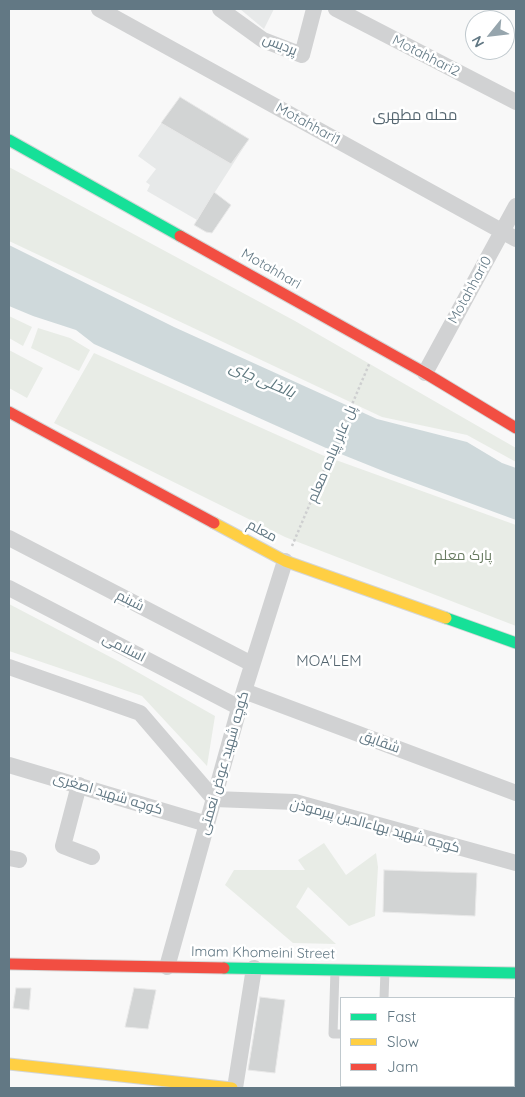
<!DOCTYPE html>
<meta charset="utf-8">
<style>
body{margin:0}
#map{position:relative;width:525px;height:1097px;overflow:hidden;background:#f8f8f8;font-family:Quicksand,sans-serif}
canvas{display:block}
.frame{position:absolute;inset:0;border:10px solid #627884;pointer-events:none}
.legend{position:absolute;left:340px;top:997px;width:175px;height:90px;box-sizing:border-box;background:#fff;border:1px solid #c0c9ce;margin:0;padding:6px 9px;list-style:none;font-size:15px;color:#627884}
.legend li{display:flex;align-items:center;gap:10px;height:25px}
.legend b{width:25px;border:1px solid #c0c9ce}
.north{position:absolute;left:465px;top:10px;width:50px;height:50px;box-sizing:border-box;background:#fff;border:1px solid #c0c9ce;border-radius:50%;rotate:241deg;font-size:14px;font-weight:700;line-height:20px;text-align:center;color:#627884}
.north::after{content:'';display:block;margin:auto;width:18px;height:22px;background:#96a5ad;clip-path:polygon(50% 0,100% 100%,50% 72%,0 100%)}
</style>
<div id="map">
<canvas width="525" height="1097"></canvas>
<div class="frame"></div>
<ul class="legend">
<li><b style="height:6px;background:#16e098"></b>Fast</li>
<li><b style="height:6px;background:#ffcf43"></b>Slow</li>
<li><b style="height:6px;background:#f24e42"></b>Jam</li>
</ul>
<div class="north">N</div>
</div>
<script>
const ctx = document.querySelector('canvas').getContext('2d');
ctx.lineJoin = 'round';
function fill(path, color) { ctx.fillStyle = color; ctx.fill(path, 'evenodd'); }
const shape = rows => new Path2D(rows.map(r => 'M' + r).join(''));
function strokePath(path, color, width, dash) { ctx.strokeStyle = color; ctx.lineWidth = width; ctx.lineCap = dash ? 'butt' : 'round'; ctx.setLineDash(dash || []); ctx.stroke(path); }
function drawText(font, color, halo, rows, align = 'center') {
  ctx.font = font + ' Quicksand,Cairo,sans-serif'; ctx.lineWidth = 5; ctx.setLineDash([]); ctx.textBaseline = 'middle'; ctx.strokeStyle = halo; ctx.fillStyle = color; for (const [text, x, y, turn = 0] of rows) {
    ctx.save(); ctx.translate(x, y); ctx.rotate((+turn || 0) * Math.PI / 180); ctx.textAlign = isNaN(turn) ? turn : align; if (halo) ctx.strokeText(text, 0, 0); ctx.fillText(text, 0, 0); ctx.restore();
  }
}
const built = shape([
 [240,9,274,9,264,29],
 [180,97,249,139,197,220,147,191,150,185,146,182,156,169,138,156]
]);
const green = shape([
 [9,167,295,321,516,448,516,462,467,435,382,417,9,241],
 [9,316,32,327,23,346,9,338],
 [38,328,70,338,90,350,79,371,31,348],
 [9,350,43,368,27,398,9,388],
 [94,353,322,455,516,525,516,626,285,537,54,423],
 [9,604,118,661,215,716,207,766,142,696,9,651],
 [324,843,346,875,376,853,378,867,375,916,349,926,308,887,296,907,336,944,293,943,225,885,234,870,305,870,298,860]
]);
const water = shape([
 [9,245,174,327,377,419,467,442,502,463,516,468,516,520,388,473,326,448,94,344,76,330,33,316,9,306]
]);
const building = shape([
 [180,97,249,139,231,164,161,123,180,97],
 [214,192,231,205,212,233,206,232,194,225,214,192],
 [384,870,477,873,475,916,383,912,384,870],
 [16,988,31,988,29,1010,13,1008,16,988],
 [134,988,156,990,148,1029,125,1027,134,988],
 [260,997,285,1000,275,1073,248,1070,260,997]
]);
const path = shape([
 [292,546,370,362]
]);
const lane = shape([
 [335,970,333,1034,341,1034],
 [384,998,385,971]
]);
const street = shape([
 [99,9,516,239],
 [220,9,263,40,302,55,314,9],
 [336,9,516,102],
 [425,373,516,206],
 [9,538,252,664],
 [9,588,240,708],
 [9,667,140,713,214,799,295,802,516,863],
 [244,691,516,793],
 [9,765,207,824],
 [79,785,63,846,92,857],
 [9,858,19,860],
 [167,967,244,691,285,561],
 [235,1088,254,968]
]);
const fast = shape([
 [9,140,180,236],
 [446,618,516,643],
 [224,968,516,973]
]);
const slow = shape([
 [214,523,285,561,446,618],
 [9,1064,232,1088]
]);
const jam = shape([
 [180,236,425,373,516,428],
 [9,412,214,523],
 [9,964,224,968]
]);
const streetNames = [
 ["پردیس",280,45,22],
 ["Motahhari2",426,56,27],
 ["Motahhari1",308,124,29],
 ["Motahhari",271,269,30],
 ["Motahhari0",470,290,-61],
 ["پل عابر پیاده معلم",332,454,-67],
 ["معلم",262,531,28],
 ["شبنم",130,601,27],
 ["اسلامی",124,648,27],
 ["شقایق",380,742,20],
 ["کوچه شهید عوض نعمتی",224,763,-74],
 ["کوچه شهید اصغری",108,794,17],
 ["کوچه شهید بهاءالدین پیرموذن",375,826,15],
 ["Imam Khomeini Street",263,953,1]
];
const parkNames = [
 ["پارک معلم",463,556]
];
const neighbourhoodNames = [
 ["محله مطهری",415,115],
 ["MOA'LEM",329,661]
];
const waterNames = [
 ["بالخلی چای",262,380,23]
];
fill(built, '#e7e9e9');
fill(green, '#e8ece6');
fill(water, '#cfd9db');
fill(building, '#d2d4d4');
strokePath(building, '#e8e8e8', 1);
strokePath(fast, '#d4d6d6', 13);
strokePath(slow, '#d4d6d6', 13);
strokePath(jam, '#d4d6d6', 13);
strokePath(path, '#cecfd0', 2.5, [2.5, 2.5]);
strokePath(lane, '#d1d2d3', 9);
strokePath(street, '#d1d2d3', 16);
strokePath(fast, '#16e098', 11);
strokePath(slow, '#ffcf43', 11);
strokePath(jam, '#f24e42', 11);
drawText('14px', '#627884', '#fff', streetNames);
drawText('14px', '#687b61', '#fff', parkNames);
drawText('15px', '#54656f', '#fff', neighbourhoodNames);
drawText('italic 15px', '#5d777e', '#fff', waterNames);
</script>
